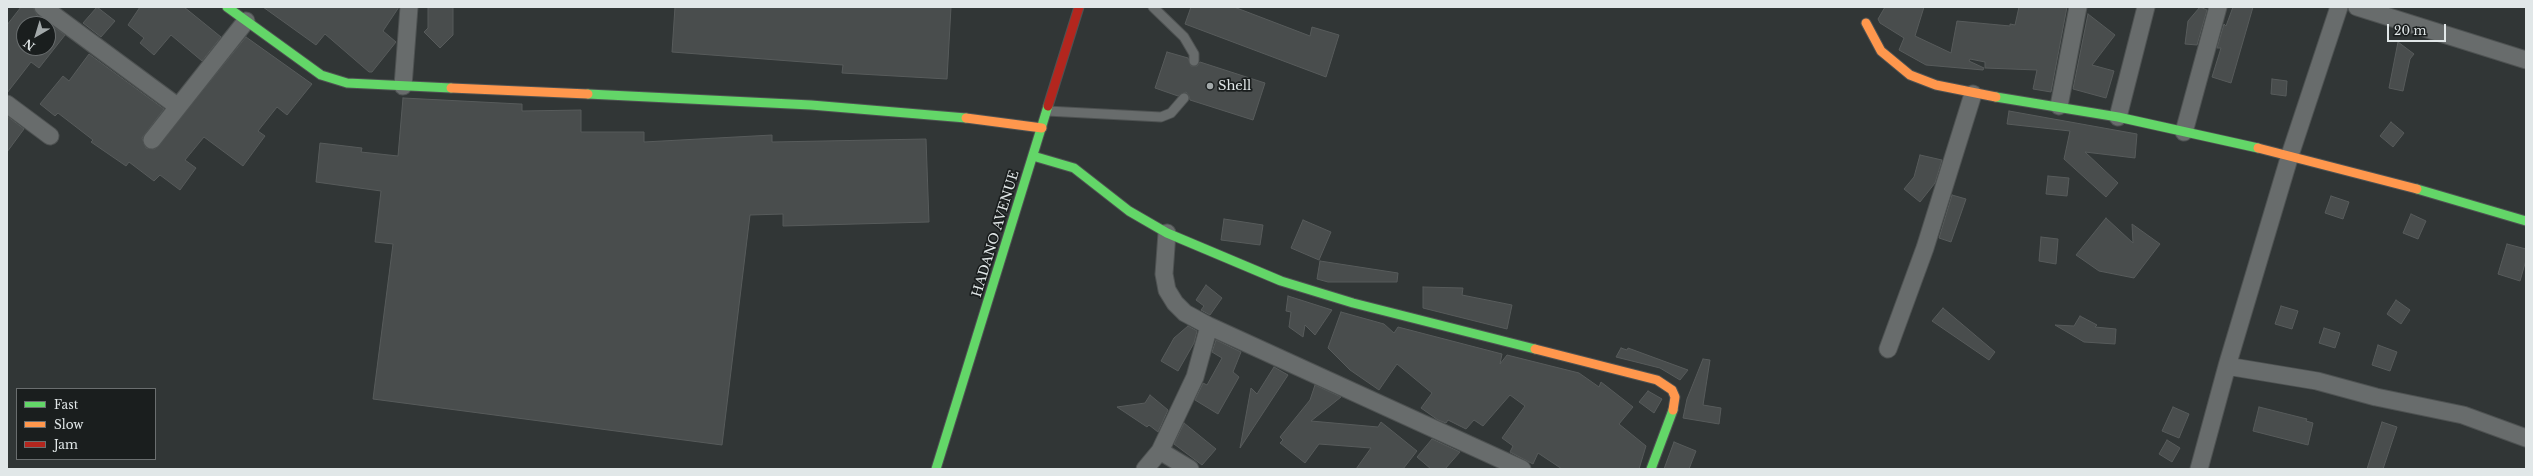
<!DOCTYPE html>
<style>
body{margin:0}
#map{position:relative;width:2533px;height:476px;overflow:hidden;background:#313636;font-family:"Libre Baskerville",serif}
canvas{display:block}
.frame{position:absolute;inset:0;border:8px solid #e1e7e8;pointer-events:none}
.legend{position:absolute;left:16px;top:388px;width:140px;height:72px;box-sizing:border-box;background:#1a1e1e;border:1px solid #6a6e6f;margin:0;padding:5px 7px;list-style:none;font-size:12px;color:#e1e7e8}
.legend li{display:flex;align-items:center;gap:8px;height:20px}
.legend b{width:20px;border:1px solid #6a6e6f}
.north{position:absolute;left:16px;top:16px;width:40px;height:40px;box-sizing:border-box;background:#1a1e1e;border:1px solid #6a6e6f;border-radius:50%;rotate:218deg;font-size:11px;font-weight:700;line-height:16px;text-align:center;color:#e1e7e8}
.north::after{content:'';display:block;margin:auto;width:14px;height:18px;background:#a3a9aa;clip-path:polygon(50% 0,100% 100%,50% 72%,0 100%)}
.scale{position:absolute;left:2387px;top:24px;width:59px;height:18px;box-sizing:border-box;border:2px solid #e1e7e8;border-top:0;padding-left:5px;font-size:12px;line-height:14px;white-space:nowrap;color:#e1e7e8;-webkit-text-stroke:3px #1a1e1e;paint-order:stroke}
</style>
<div id="map">
<canvas width="2533" height="476"></canvas>
<div class="frame"></div>
<ul class="legend">
<li><b style="height:5px;background:#63d668"></b>Fast</li>
<li><b style="height:5px;background:#ff974d"></b>Slow</li>
<li><b style="height:5px;background:#b3261e"></b>Jam</li>
</ul>
<div class="north">N</div>
<div class="scale">20 m</div>
</div>
<script>
const ctx = document.querySelector('canvas').getContext('2d');
ctx.lineJoin = 'round';
function fill(path, color) { ctx.fillStyle = color; ctx.fill(path, 'evenodd'); }
const shape = rows => new Path2D(rows.map(r => 'M' + r).join(''));
function strokePath(path, color, width, dash) { ctx.strokeStyle = color; ctx.lineWidth = width; ctx.lineCap = dash ? 'butt' : 'round'; ctx.setLineDash(dash || []); ctx.stroke(path); }
function drawText(font, color, halo, rows, align = 'center') {
  ctx.font = font + ' "Libre Baskerville",serif'; ctx.lineWidth = 3.5; ctx.setLineDash([]); ctx.textBaseline = 'middle'; ctx.strokeStyle = halo; ctx.fillStyle = color; for (const [text, x, y, turn = 0] of rows) {
    ctx.save(); ctx.translate(x, y); ctx.rotate((+turn || 0) * Math.PI / 180); ctx.textAlign = isNaN(turn) ? turn : align; if (halo) ctx.strokeText(text, 0, 0); ctx.fillText(text, 0, 0); ctx.restore();
  }
}
const building = shape([
 [21,7,33,7,37,15,65,35,39,68,31,62,7,93,7,25,21,7],
 [24,24,48,24,48,48,24,48,24,24],
 [97,7,115,21,101,37,83,23,97,7],
 [140,7,184,7,221,37,202,61,171,35,154,55,140,43,144,38,128,25,140,7],
 [263,7,399,7,383,31,396,42,372,72,369,72,325,34,316,45,263,7],
 [428,7,453,7,453,35,440,48,424,32,428,28,428,7],
 [675,7,951,7,947,79,842,73,843,65,672,52,675,7],
 [1191,7,1234,7,1310,36,1312,27,1339,35,1326,77,1185,24,1191,7],
 [1885,7,1924,7,1915,36,1951,53,1957,21,2010,26,2010,24,2015,25,2019,7,2067,7,2051,92,2033,89,2037,70,1985,68,1985,62,1970,59,1969,61,1984,68,1983,70,1926,65,1899,50,1904,38,1880,23,1878,19,1885,7],
 [2200,7,2207,10,2197,45,2185,44,2188,21,2200,7],
 [2233,7,2253,7,2231,83,2212,77,2221,48,2217,48,2224,24,2226,26,2233,7],
 [2088,14,2115,35,2092,65,2114,71,2106,98,2073,89,2088,14],
 [246,37,312,84,287,115,277,107,258,131,265,136,243,166,204,137,185,160,196,168,180,190,160,175,154,181,129,162,126,166,91,142,93,140,58,113,55,116,40,104,63,76,69,81,89,54,164,109,142,138,146,148,155,149,246,37],
 [2398,42,2414,54,2410,59,2403,91,2389,88,2398,42],
 [1167,52,1188,58,1191,66,1197,66,1200,62,1265,83,1253,120,1190,100,1189,96,1186,92,1178,96,1155,88,1167,52],
 [2272,79,2287,81,2286,96,2271,94,2272,79],
 [403,98,520,104,522,104,522,111,581,110,581,132,644,132,644,142,772,135,772,142,926,139,929,222,783,226,783,214,750,215,722,445,373,399,393,244,375,242,381,191,316,182,320,143,362,148,361,152,398,156,403,98],
 [2009,111,2137,134,2135,158,2085,152,2118,183,2106,197,2064,159,2070,131,2007,124,2009,111],
 [7,116,24,129,7,152,7,116],
 [2391,122,2404,133,2393,147,2380,136,2391,122],
 [1920,155,1942,160,1935,183,1920,202,1904,189,1914,177,1920,155],
 [2048,176,2069,178,2067,196,2046,194,2048,176],
 [1952,195,1966,199,1951,242,1939,238,1952,195],
 [2331,196,2349,202,2343,219,2325,213,2331,196],
 [2411,214,2426,221,2418,239,2403,233,2411,214],
 [2106,218,2133,243,2132,224,2160,244,2134,278,2099,271,2076,255,2106,218],
 [1224,219,1263,225,1260,245,1221,240,1224,219],
 [1303,220,1331,232,1319,260,1291,248,1303,220],
 [2041,237,2058,239,2056,264,2039,261,2041,237],
 [2507,244,2526,249,2526,260,2520,281,2498,274,2507,244],
 [1320,261,1398,273,1397,282,1328,282,1317,279,1320,261],
 [1206,285,1222,298,1210,315,1201,310,1204,306,1196,300,1206,285],
 [1423,287,1463,288,1462,295,1512,305,1507,329,1423,308,1423,287],
 [1288,296,1332,310,1315,335,1305,325,1303,337,1289,327,1291,312,1286,311,1288,296],
 [2396,300,2410,310,2401,324,2387,314,2396,300],
 [2281,306,2298,311,2292,329,2275,324,2281,306],
 [1943,308,1995,352,1989,360,1932,321,1943,308],
 [1341,312,1384,324,1394,333,1398,327,1502,354,1500,364,1507,355,1579,373,1599,387,1601,382,1633,407,1619,424,1646,446,1639,469,1562,469,1538,453,1533,464,1510,452,1513,446,1502,438,1525,406,1510,395,1483,426,1474,420,1466,429,1448,420,1446,423,1438,420,1421,408,1432,393,1397,364,1379,390,1350,370,1328,348,1341,312],
 [2080,316,2097,325,2095,327,2116,329,2115,344,2084,342,2055,325,2074,326,2080,316],
 [1188,326,1197,331,1194,343,1178,371,1161,361,1174,338,1188,326],
 [2324,328,2340,333,2335,348,2319,343,2324,328],
 [1216,340,1241,352,1233,372,1239,377,1218,414,1195,400,1203,383,1207,385,1222,358,1212,352,1216,340],
 [2378,345,2397,352,2390,371,2372,365,2378,345],
 [1621,348,1627,350,1628,348,1688,370,1680,380,1660,368,1616,357,1621,348],
 [1703,359,1710,360,1703,405,1721,408,1719,424,1683,418,1687,399,1703,359],
 [1274,367,1288,375,1240,448,1251,388,1257,394,1274,367],
 [1315,385,1341,397,1311,421,1378,427,1381,422,1417,451,1403,469,1356,469,1371,448,1319,444,1305,463,1280,443,1283,440,1280,437,1310,400,1315,385],
 [1648,391,1662,399,1654,413,1639,402,1648,391],
 [1150,395,1168,410,1158,432,1149,425,1147,427,1117,407,1145,403,1150,395],
 [2173,407,2189,414,2179,438,2162,431,2173,407],
 [2259,407,2307,419,2306,421,2313,423,2308,445,2253,431,2259,407],
 [2382,422,2397,427,2383,469,2367,469,2382,422],
 [1184,423,1216,449,1202,465,1174,444,1184,423],
 [1432,439,1460,452,1445,469,1431,469,1417,457,1432,439],
 [2167,440,2180,448,2172,462,2159,454,2167,440],
 [1674,442,1696,451,1689,469,1664,469,1674,442]
]);
const lane = shape([
 [1153,7,1184,37,1194,54,1194,61],
 [1047,111,1161,117,1171,113,1184,98]
]);
const street = shape([
 [43,7,177,106],
 [2357,7,2526,60],
 [403,86,409,7],
 [7,104,50,136],
 [2059,106,2078,7],
 [2118,117,2146,7],
 [2184,132,2218,7],
 [152,140,246,21],
 [1167,233,1164,274,1167,290,1175,303,1185,313,1209,326,1522,469],
 [1888,349,1925,248,1973,94],
 [2227,366,2317,381,2376,397,2463,415,2526,438],
 [1160,451,1190,469],
 [1145,469,1160,451,1195,377,1209,326],
 [2199,469,2227,366,2290,155,2339,7]
]);
const fast = shape([
 [227,7,321,75,347,83,451,88],
 [588,94,811,105,966,118],
 [1996,97,2118,117,2258,148],
 [1033,156,1074,168,1129,211,1167,233,1281,281,1353,303,1535,349],
 [2417,189,2526,221],
 [936,469,1048,106],
 [1651,469,1673,410]
]);
const slow = shape([
 [1866,23,1881,51,1910,75,1936,85,1996,97],
 [451,88,588,94],
 [966,118,1042,128],
 [2258,148,2417,189],
 [1535,349,1657,380,1672,390,1675,397,1673,410]
]);
const jam = shape([
 [1048,106,1079,7]
]);
const markers = [
 [1210,86,4,"#a3a9aa"]
];
const poiNames = [
 ["Shell",1218,86]
];
const streetNames = [
 ["HADANO AVENUE",996,234,-73]
];
fill(building, '#494d4d');
strokePath(building, '#575b5b', 1);
strokePath(lane, '#4e5252', 11);
strokePath(street, '#4e5252', 19);
strokePath(fast, '#4e5252', 11);
strokePath(slow, '#4e5252', 11);
strokePath(jam, '#4e5252', 11);
strokePath(lane, '#686c6c', 9);
strokePath(street, '#686c6c', 17);
strokePath(fast, '#63d668', 9);
strokePath(slow, '#ff974d', 9);
strokePath(jam, '#b3261e', 9);
for (const [x, y, r, color] of markers) { const dot = new Path2D(); dot.arc(x, y, r, 0, 2 * Math.PI); ctx.fillStyle = color; ctx.fill(dot); strokePath(dot, '#1a1e1e', 1.5); }
drawText('13px', '#e1e7e8', '#1a1e1e', poiNames, 'left');
drawText('13px', '#e1e7e8', '#1a1e1e', streetNames);
</script>
